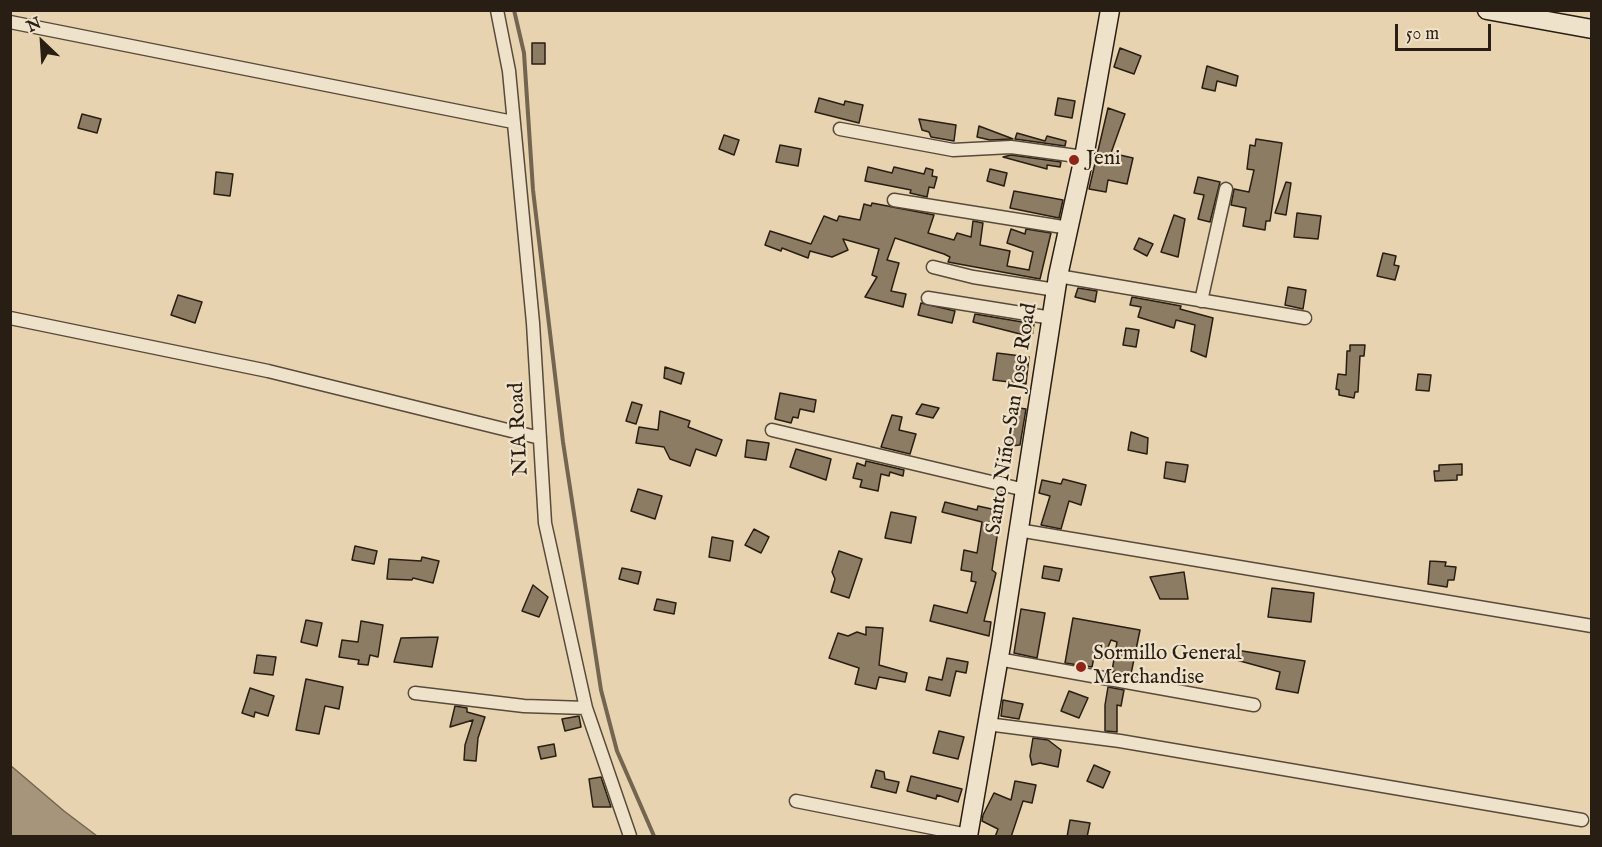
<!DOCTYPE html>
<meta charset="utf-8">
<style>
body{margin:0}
#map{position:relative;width:1602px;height:847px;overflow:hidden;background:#e7d3af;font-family:"IM FELL English",serif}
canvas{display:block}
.frame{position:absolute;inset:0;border:12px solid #291e13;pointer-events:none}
.north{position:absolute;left:12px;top:12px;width:60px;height:60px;-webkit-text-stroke:4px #efe2cb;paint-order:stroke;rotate:335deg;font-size:16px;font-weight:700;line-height:24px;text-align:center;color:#291e13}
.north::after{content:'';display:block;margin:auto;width:21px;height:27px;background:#291e13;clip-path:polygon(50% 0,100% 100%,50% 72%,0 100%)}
.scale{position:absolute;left:1395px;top:24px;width:96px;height:27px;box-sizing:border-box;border:3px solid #291e13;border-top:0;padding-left:8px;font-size:18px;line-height:21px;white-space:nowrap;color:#291e13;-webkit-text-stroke:4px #efe2cb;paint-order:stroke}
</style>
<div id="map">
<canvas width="1602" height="847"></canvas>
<div class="frame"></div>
<div class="north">N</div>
<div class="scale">50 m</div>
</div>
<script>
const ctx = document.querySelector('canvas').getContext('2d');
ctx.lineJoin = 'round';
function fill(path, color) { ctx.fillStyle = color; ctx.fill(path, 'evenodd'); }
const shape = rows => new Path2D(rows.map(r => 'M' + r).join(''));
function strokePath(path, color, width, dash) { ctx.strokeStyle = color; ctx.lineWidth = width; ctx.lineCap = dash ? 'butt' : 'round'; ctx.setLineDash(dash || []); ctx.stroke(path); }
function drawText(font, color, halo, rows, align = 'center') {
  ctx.font = font + ' "IM FELL English",serif'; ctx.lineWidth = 4.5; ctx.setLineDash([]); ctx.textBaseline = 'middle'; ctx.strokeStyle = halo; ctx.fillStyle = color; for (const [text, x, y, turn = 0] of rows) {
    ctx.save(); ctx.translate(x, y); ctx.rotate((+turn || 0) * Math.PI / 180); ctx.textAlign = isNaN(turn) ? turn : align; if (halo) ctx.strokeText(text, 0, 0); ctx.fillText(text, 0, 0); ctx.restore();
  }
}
const water = shape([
 [10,765,64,811,97,836,11,836,10,765]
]);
const stream = shape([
 [514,10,524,53,533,190,563,442,601,690,617,751,654,836]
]);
const building = shape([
 [532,43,545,43,545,64,532,64,532,43],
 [1120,48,1141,56,1134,74,1114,67,1120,48],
 [1207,66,1238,76,1236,86,1217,81,1215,91,1202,88,1207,66],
 [819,98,844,105,845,101,863,105,859,123,815,112,819,98],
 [1058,98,1075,101,1072,118,1055,115,1058,98],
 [1108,108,1125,114,1111,153,1133,158,1127,184,1108,180,1106,192,1089,189,1108,108],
 [82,114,101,119,97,133,78,128,82,114],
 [919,119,956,125,954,141,931,137,929,132,922,130,919,119],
 [979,126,1008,137,1013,139,990,140,977,137,979,126],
 [1017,133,1045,141,1047,136,1066,141,1065,146,1015,139,1017,133],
 [724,135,739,140,734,155,719,149,724,135],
 [1256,139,1282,143,1270,221,1266,221,1265,230,1243,226,1246,208,1231,205,1234,189,1249,192,1254,170,1247,169,1250,145,1255,146,1256,139],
 [780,145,801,149,798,166,776,162,780,145],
 [1011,155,1061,162,1060,167,1047,165,1047,169,1003,157,1011,155],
 [868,167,892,173,894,167,924,174,926,168,933,170,932,176,937,177,934,188,929,187,927,197,910,193,911,190,865,181,868,167],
 [990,169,1007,173,1004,186,987,181,990,169],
 [216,172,233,174,230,196,214,194,216,172],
 [1198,177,1220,182,1210,222,1198,219,1204,195,1194,193,1198,177],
 [1286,182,1291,183,1286,215,1275,213,1286,182],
 [1014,191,1063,200,1059,218,1010,208,1014,191],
 [872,203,934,215,928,233,954,240,957,233,971,237,973,221,983,223,980,245,1010,251,1007,266,1029,270,1033,252,1007,243,1011,229,1025,234,1026,229,1051,233,1040,279,948,262,950,257,944,254,895,238,887,260,899,263,891,291,906,294,903,307,865,297,877,277,872,275,879,249,843,239,848,250,832,257,810,251,808,258,782,248,781,251,765,245,770,231,811,244,824,216,837,221,839,216,860,220,864,204,871,206,872,203],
 [1297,213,1321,216,1318,239,1294,237,1297,213],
 [1174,215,1185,219,1178,257,1161,252,1174,215],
 [1139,238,1153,244,1147,256,1134,249,1139,238],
 [1383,253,1396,256,1394,265,1399,266,1395,280,1377,276,1383,253],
 [1288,287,1306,290,1303,309,1285,305,1288,287],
 [1078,288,1097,291,1095,302,1075,297,1078,288],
 [178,295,202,302,195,323,171,315,178,295],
 [1132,297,1181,306,1180,309,1213,318,1206,357,1191,351,1195,325,1176,320,1174,328,1138,317,1141,307,1130,305,1132,297],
 [921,303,955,311,952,323,918,315,921,303],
 [975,314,1034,324,1032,337,973,322,975,314],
 [1126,328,1139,330,1136,347,1123,345,1126,328],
 [1350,345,1365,345,1364,356,1360,356,1358,392,1355,392,1354,398,1339,395,1339,390,1336,389,1338,374,1346,375,1347,351,1350,351,1350,345],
 [997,353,1029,357,1026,384,993,380,997,353],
 [665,367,684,373,681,384,664,378,665,367],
 [1418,374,1431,375,1429,391,1416,390,1418,374],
 [780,393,816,400,814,412,800,409,798,418,793,417,791,423,775,419,780,393],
 [632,402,642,405,636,424,626,421,632,402],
 [922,404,939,408,933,418,916,414,922,404],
 [1019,408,1026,409,1020,445,1009,446,1019,408],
 [660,411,690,421,688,427,722,440,716,456,696,449,690,466,670,459,664,447,636,443,639,427,658,430,660,411],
 [892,415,902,417,899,430,916,434,910,454,881,447,892,415],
 [1131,432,1148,438,1147,454,1128,450,1131,432],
 [747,440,769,443,766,460,745,457,747,440],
 [796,449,831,459,826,480,790,467,796,449],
 [866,461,904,470,903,476,890,472,889,476,881,474,878,491,860,487,862,480,853,478,857,463,865,466,866,461],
 [1166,462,1188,465,1185,482,1164,478,1166,462],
 [1462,464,1462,475,1457,475,1457,480,1435,481,1434,471,1439,471,1439,465,1462,464],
 [1063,479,1086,485,1081,505,1069,501,1061,529,1041,525,1050,496,1039,493,1042,480,1061,484,1063,479],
 [638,489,662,496,655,519,631,511,638,489],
 [945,502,977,510,978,506,1001,511,992,570,996,573,984,621,991,622,989,636,930,621,934,605,967,613,976,582,971,581,972,572,961,570,964,550,977,553,982,522,942,512,945,502],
 [891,512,916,517,911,543,885,538,891,512],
 [754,529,769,537,761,553,745,545,754,529],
 [712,537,733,541,730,561,709,557,712,537],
 [355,546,377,551,374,564,352,560,355,546],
 [839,551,862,559,849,598,831,592,835,579,832,572,839,551],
 [422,557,439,561,433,583,413,578,412,580,387,579,389,559,421,561,422,557],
 [1430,561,1446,562,1445,566,1456,567,1454,580,1448,580,1447,587,1428,584,1430,561],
 [1044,566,1062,569,1059,581,1042,578,1044,566],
 [622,568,641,572,638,584,619,579,622,568],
 [1184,572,1188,599,1160,599,1150,577,1184,572],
 [533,585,548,597,539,617,522,611,533,585],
 [1272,588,1314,593,1311,622,1268,617,1272,588],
 [657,599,676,603,674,614,654,610,657,599],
 [1021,609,1045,613,1037,658,1014,653,1021,609],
 [1073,618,1140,630,1131,674,1112,671,1117,642,1111,640,1103,659,1094,657,1092,667,1065,663,1073,618],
 [306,620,322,623,317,646,301,642,306,620],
 [361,621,383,625,378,657,370,655,368,665,358,664,359,660,339,657,342,640,358,642,361,621],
 [866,627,883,628,879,665,907,673,905,682,879,677,876,689,855,684,859,668,829,658,838,633,848,636,857,632,866,635,866,627],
 [438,637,432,667,394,662,401,638,438,637],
 [1236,650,1305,661,1298,693,1276,689,1280,672,1211,653,1236,650],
 [257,655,276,657,273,675,254,673,257,655],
 [947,658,968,662,966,673,956,671,950,696,926,690,929,677,942,680,947,658],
 [306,679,343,687,339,709,325,706,319,734,296,730,306,679],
 [1108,687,1124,690,1121,706,1117,705,1117,732,1105,731,1105,705,1108,687],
 [250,688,274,696,268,716,255,712,254,717,242,713,250,688],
 [1069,691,1088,698,1079,718,1061,711,1069,691],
 [1003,700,1023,704,1019,719,1001,716,1003,700],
 [455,706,467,708,467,712,485,717,478,738,476,761,464,760,465,745,473,720,450,727,455,706],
 [579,716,581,727,565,731,562,719,579,716],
 [939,731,964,737,958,759,933,753,939,731],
 [1033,738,1048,740,1061,750,1058,767,1040,763,1032,765,1030,756,1033,738],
 [554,744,556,756,541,759,538,747,554,744],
 [1094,765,1110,772,1103,788,1087,781,1094,765],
 [876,770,884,772,885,779,899,782,896,793,871,787,876,770],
 [911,776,962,789,958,802,937,795,936,799,907,791,911,776],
 [601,777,611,807,593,807,589,779,601,777],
 [1015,781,1036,785,1032,803,1023,801,1011,837,995,837,998,829,982,821,983,815,994,793,1011,800,1015,781],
 [1070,820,1090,823,1087,837,1067,837,1070,820]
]);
const minor = shape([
 [497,10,509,71,533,323,545,523,586,708,630,836],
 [10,22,513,122],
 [840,129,953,150,1011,147,1084,157],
 [894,200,1069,228],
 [933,267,973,277,1056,290],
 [1058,276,1305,318],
 [928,298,1052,318],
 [1201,301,1226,189],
 [10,318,268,371,540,438],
 [772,430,1025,490],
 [1018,530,1592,626],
 [998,659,1254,705],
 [415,693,524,706,586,708],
 [987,724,1120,741,1582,820],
 [796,801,968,835]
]);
const secondary = shape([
 [1487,10,1592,29],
 [968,836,1001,645,1058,276,1084,157,1110,10]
]);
const markers = [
 [1074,160,6,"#8f2418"],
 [1081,667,6,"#8f2418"]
];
const poiNames = [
 ["Jeni",1086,160],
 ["Sormillo General",1093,655],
 ["Merchandise",1093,679]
];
const streetNames = [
 ["Santo Niño-San Jose Road",1013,419,-81],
 ["NIA Road",520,429,-93]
];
fill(water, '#a6957a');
strokePath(water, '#746551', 1.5);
strokePath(stream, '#746551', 4);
fill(building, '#8c7c64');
strokePath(building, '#291e13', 1.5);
strokePath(minor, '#584b3a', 15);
strokePath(secondary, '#291e13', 21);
strokePath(minor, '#efe2cb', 12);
strokePath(secondary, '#efe2cb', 18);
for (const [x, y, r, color] of markers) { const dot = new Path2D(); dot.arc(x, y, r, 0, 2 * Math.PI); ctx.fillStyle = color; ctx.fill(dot); strokePath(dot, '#efe2cb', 2); }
drawText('21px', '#291e13', '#efe2cb', poiNames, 'left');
drawText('21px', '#291e13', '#efe2cb', streetNames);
</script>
